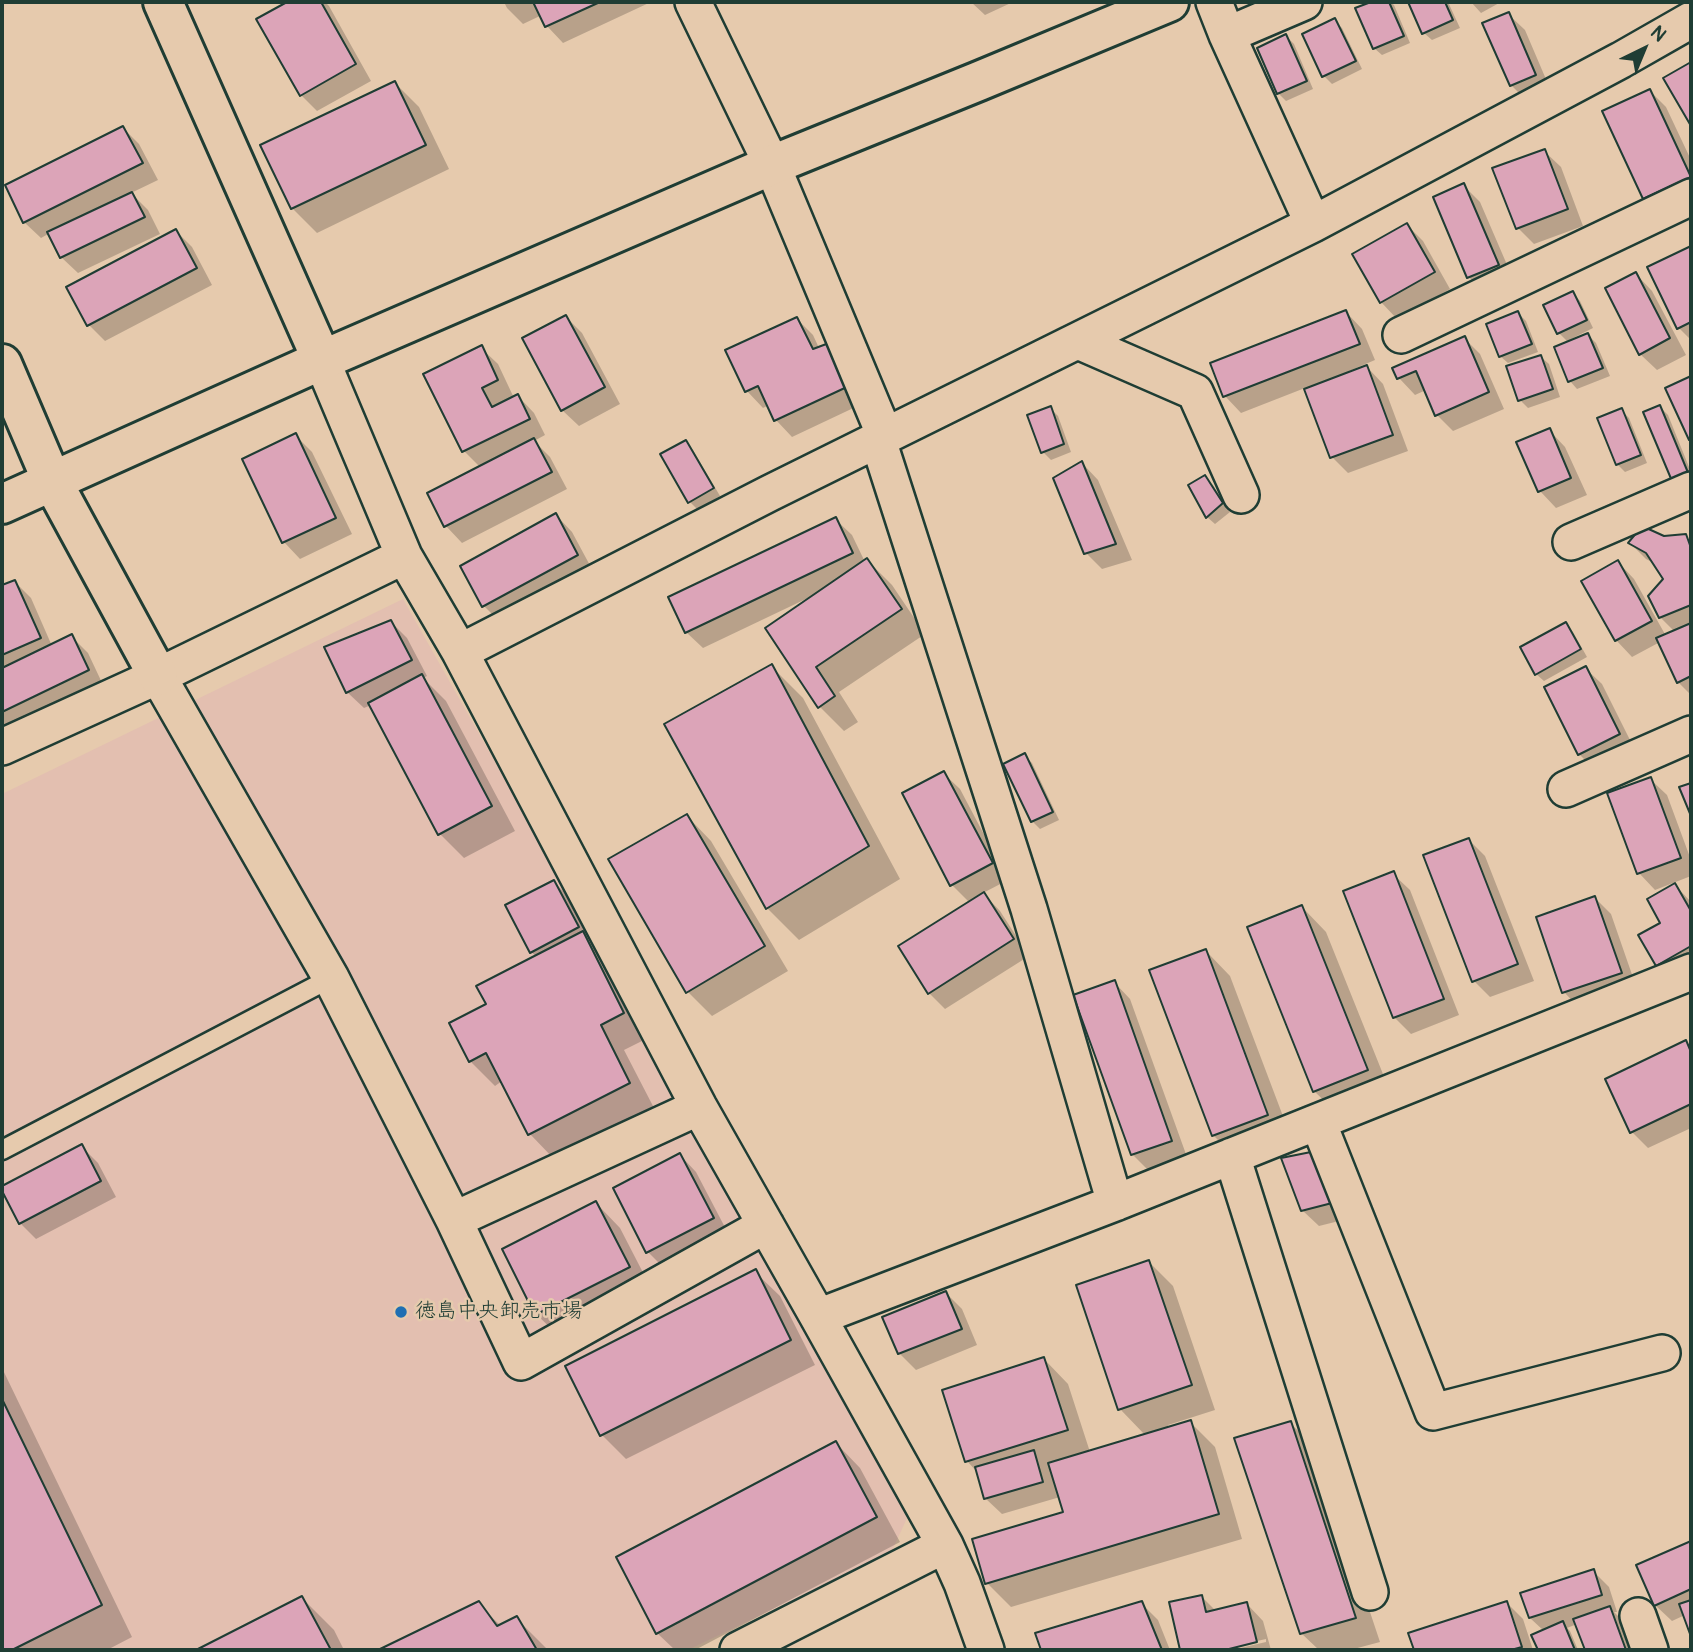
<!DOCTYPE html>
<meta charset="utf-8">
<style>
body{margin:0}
#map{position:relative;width:1693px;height:1652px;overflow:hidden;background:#e6caad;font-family:Pangolin,sans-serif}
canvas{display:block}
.frame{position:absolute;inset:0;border:4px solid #1f3d34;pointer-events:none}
.north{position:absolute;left:1609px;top:14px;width:70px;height:70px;-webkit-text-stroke:5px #e6caad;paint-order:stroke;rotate:43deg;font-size:19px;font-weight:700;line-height:28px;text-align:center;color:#1f3d34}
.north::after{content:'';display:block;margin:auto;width:24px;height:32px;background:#1f3d34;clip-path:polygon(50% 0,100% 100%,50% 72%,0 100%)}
</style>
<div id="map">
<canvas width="1693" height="1652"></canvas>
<div class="frame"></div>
<div class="north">N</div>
</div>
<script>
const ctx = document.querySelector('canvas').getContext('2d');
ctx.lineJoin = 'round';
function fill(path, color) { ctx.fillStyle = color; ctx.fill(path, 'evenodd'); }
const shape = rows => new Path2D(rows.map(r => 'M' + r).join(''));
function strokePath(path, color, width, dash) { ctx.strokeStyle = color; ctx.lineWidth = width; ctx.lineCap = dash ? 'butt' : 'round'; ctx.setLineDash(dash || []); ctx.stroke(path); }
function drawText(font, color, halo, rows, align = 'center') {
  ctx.font = font + ' Pangolin,"Klee One",sans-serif'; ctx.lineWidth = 5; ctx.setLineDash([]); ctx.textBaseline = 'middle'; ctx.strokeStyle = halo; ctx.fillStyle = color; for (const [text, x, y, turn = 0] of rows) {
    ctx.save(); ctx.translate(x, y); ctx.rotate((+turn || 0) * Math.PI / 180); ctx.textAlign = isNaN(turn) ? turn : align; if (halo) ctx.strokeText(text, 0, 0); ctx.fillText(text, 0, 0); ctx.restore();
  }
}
const built = shape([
 [403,599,691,1109,908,1516,891,1553,688,1650,2,1650,2,794]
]);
const shadow = shape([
 [290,2,325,2,329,6,371,81,317,111,301,95,259,20],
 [504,2,651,2,563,43,547,26,542,15,523,24,507,8],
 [971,2,1013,2,985,15],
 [1375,2,1390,2,1394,5,1410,43,1382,55,1374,48,1358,9],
 [1410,2,1448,2,1460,28,1432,40,1424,33],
 [1471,2,1501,2,1481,13],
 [1508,14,1525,30,1551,91,1528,102,1511,85,1485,24],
 [1334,20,1342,28,1362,69,1332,84,1324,76],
 [1286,36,1294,44,1313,89,1286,101,1278,93],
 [395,83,419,107,449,169,317,233,292,208],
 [1650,91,1666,107,1691,160,1691,201,1661,215,1644,198],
 [123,128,139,144,158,180,131,193,148,210,160,234,78,273,61,257,50,233,41,238,24,222],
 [1544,151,1561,167,1583,226,1534,244,1518,228],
 [1464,186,1480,202,1514,281,1485,294,1469,277],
 [1407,225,1423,241,1450,289,1397,319,1381,302],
 [176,231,192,247,212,285,105,341,89,325,69,288],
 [1691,248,1691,340,1679,328,1650,268],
 [1636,274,1652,291,1686,355,1657,370,1640,354],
 [1573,293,1580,301,1593,328,1567,341,1568,342,1559,333,1545,306],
 [1346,312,1362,329,1375,360,1349,371,1350,374,1367,367,1383,384,1408,451,1348,473,1332,457,1305,388,1241,413,1225,396],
 [1518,313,1526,321,1538,352,1508,363,1500,356],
 [566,317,582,333,620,404,579,426,562,410],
 [797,319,813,335,819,348,864,403,792,437,776,420,769,405,763,408,747,391],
 [1588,335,1596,343,1610,376,1577,389,1570,381,1556,348],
 [1464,338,1480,354,1504,409,1453,431,1437,415,1426,390,1415,395,1399,378],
 [481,348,498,364,514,398,518,396,534,413,545,435,534,441,550,457,567,489,462,543,446,526,430,494,481,468,464,451],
 [1541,357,1549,364,1560,397,1528,408,1520,400],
 [1660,407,1668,415,1691,472,1691,485],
 [1050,408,1058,416,1071,452,1051,460,1043,452],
 [1621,410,1629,418,1647,463,1625,472,1617,464],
 [1549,430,1565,447,1587,495,1556,508,1540,491,1519,443],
 [296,436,312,452,352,534,300,559,284,542,244,460],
 [686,442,693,450,720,496,698,510,690,502],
 [1082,463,1098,480,1132,560,1102,569,1086,553],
 [1205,478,1213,485,1230,512,1215,524,1207,517],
 [556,515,572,532,593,571,500,622,484,606],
 [835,519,852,535,865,562,867,560,892,585,925,634,839,692,858,722,844,731,820,707,808,598,703,648,686,632],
 [1685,536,1691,542,1691,695,1678,682,1660,642,1632,657,1616,640,1618,562,1634,579,1666,636,1675,632,1660,617,1665,579,1656,564,1646,559,1630,543],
 [15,582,31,598,52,646,71,636,88,653,104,687,2,736,2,587],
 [391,622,407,638,427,676,423,678,446,701,515,831,464,858,440,834,371,705,364,708,347,692],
 [1566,624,1573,632,1587,657,1544,681,1536,674],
 [771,666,803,698,900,879,799,940,767,908],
 [1585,668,1602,684,1635,750,1595,770,1579,754],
 [1025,756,1032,763,1059,820,1040,829,1032,821],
 [943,773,960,789,1008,880,983,893,1000,911,1029,956,945,1009,929,993,970,903,952,885],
 [1650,779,1667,795,1691,860,1691,876,1655,890,1639,873],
 [687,816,711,841,788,971,712,1016,688,992],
 [1469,840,1485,856,1534,981,1490,997,1474,981],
 [1393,874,1410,890,1459,1015,1411,1034,1394,1017],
 [554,882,570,898,593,944,607,958,648,1038,624,1050,654,1108,554,1159,530,1134,502,1081,495,1086,470,1061,489,1005,537,957,531,952],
 [1675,885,1691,902,1691,972,1674,981,1657,965],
 [1595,898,1611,914,1637,989,1580,1009,1564,992,1538,918],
 [1302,907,1326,932,1391,1094,1339,1115,1314,1091],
 [1206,951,1230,976,1292,1140,1238,1160,1213,1135],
 [1114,982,1130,999,1187,1157,1149,1171,1132,1154],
 [1685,1043,1691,1049,1691,1128,1648,1148,1632,1132],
 [82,1147,98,1163,116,1197,36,1239,20,1223],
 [680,1155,696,1172,729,1235,664,1268,648,1252],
 [1284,1159,1351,1218,1319,1226,1302,1210],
 [596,1203,620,1228,653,1292,561,1338,536,1314],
 [1149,1262,1173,1286,1215,1410,1168,1425,1169,1429,1190,1422,1215,1447,1242,1539,1011,1607,987,1583,1065,1513,1060,1497,1002,1514,985,1498,978,1473,967,1461,1044,1359,1068,1384,1090,1452,1146,1436,1120,1409],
 [755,1272,780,1296,815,1365,626,1459,602,1435],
 [946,1293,962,1309,977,1345,916,1370,899,1353],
 [2,1368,132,1637,107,1650,2,1650],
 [1290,1423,1315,1447,1380,1642,1350,1650,1319,1650,1301,1633],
 [836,1443,860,1468,900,1542,695,1650,675,1650,657,1633],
 [1691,1543,1691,1633,1685,1615,1672,1621,1655,1605,1638,1566],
 [1593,1571,1609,1587,1617,1612,1614,1612,1626,1624,1636,1650,1587,1650,1577,1624,1567,1628,1570,1631,1578,1650,1540,1650,1534,1636,1544,1631,1530,1618],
 [1202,1597,1217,1612,1247,1604,1263,1621,1271,1650,1232,1650,1266,1642,1266,1639,1217,1650,1182,1650,1171,1604],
 [302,1598,334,1630,344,1650,200,1650],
 [1141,1603,1158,1620,1170,1650,1043,1650,1037,1634],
 [1507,1603,1523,1619,1533,1650,1415,1650,1410,1634],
 [478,1604,501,1626,516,1618,548,1650,382,1650]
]);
const building = shape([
 [287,2,321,2,356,64,300,96,256,19,287,2],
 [533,2,600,2,545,27,533,2],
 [1371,2,1389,2,1404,36,1373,49,1355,8,1371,2],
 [1408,2,1445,2,1453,20,1422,34,1408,2],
 [1509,12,1536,75,1510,86,1482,23,1509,12],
 [1335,18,1356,61,1322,77,1302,34,1335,18],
 [1286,34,1307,81,1277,94,1257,48,1286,34],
 [1691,62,1691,126,1663,78,1691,62],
 [395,81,426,145,291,209,260,145,395,81],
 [1650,89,1691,177,1643,199,1602,111,1650,89],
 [123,126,143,163,23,223,5,185,123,126],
 [1545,149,1568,209,1516,229,1492,168,1545,149],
 [1464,183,1499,265,1467,278,1433,197,1464,183],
 [132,192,145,217,60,258,47,232,132,192],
 [1407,223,1435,272,1380,303,1352,254,1407,223],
 [176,229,197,268,87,326,66,287,176,229],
 [1691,246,1691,322,1677,329,1647,267,1691,246],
 [1636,272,1670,338,1639,355,1605,288,1636,272],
 [1573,291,1587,320,1557,334,1543,305,1573,291],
 [1346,310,1360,344,1223,397,1210,363,1346,310],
 [1518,311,1532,344,1499,357,1486,324,1518,311],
 [566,315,605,387,561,411,522,338,566,315],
 [797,317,813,349,829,343,849,386,774,421,758,386,745,392,725,350,797,317],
 [1588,333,1603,368,1568,382,1554,347,1588,333],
 [1465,336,1489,392,1435,416,1416,371,1397,379,1392,368,1465,336],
 [482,345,498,380,482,388,492,407,518,394,530,419,462,452,423,374,482,345],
 [1541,355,1553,389,1518,401,1506,366,1541,355],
 [1367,365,1393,435,1330,458,1304,389,1367,365],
 [1691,376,1691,439,1689,440,1665,388,1691,376],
 [1660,405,1689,475,1672,481,1643,412,1660,405],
 [1051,406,1064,444,1041,453,1027,415,1051,406],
 [1622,408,1641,455,1616,465,1597,418,1622,408],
 [1550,428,1571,478,1538,492,1516,442,1550,428],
 [296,433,336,518,282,543,242,459,296,433],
 [534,438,552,472,444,527,427,493,534,438],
 [686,440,714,488,688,503,660,454,686,440],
 [1082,461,1116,544,1084,554,1053,478,1082,461],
 [1205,475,1223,503,1206,518,1188,485,1205,475],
 [556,513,578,555,482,607,460,566,556,513],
 [836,517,853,553,685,633,668,597,836,517],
 [1642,526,1664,536,1686,534,1691,548,1691,605,1659,618,1648,596,1663,579,1646,553,1628,543,1642,526],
 [867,558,902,609,816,667,835,696,818,708,765,628,867,558],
 [1618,560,1652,621,1615,641,1581,581,1618,560],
 [15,580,41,638,2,655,2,585,15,580],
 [391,620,412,660,346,693,324,647,391,620],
 [1566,622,1581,649,1535,675,1520,647,1566,622],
 [1691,623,1691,676,1677,683,1656,638,1691,623],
 [72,634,89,670,2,712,2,668,72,634],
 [772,664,869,846,766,909,664,724,772,664],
 [1586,666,1620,734,1578,755,1544,687,1586,666],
 [422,674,492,806,438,835,368,703,422,674],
 [1025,753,1053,812,1031,822,1003,764,1025,753],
 [944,771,993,863,950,886,902,793,944,771],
 [1651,777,1681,858,1637,874,1607,793,1651,777],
 [1691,783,1691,816,1679,787,1691,783],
 [687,814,765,946,686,993,608,859,687,814],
 [1469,838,1518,964,1472,982,1423,855,1469,838],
 [1394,871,1444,999,1393,1018,1343,891,1394,871],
 [554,880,579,927,530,953,505,905,554,880],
 [1675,883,1691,911,1691,946,1656,966,1638,935,1660,923,1647,899,1675,883],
 [984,892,1014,939,928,994,898,946,984,892],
 [1595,896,1622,973,1562,993,1536,917,1595,896],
 [1302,905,1368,1070,1313,1092,1247,927,1302,905],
 [583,931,624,1013,601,1025,630,1083,528,1135,486,1053,469,1062,449,1023,486,1004,476,986,583,931],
 [1206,949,1268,1115,1212,1136,1149,970,1206,949],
 [1115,980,1172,1141,1131,1155,1073,995,1115,980],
 [1686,1040,1691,1052,1691,1104,1630,1133,1605,1079,1686,1040],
 [82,1144,101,1181,19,1224,2,1191,2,1186,82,1144],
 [1316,1151,1336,1202,1301,1211,1281,1158,1316,1151],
 [680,1153,714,1218,646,1253,613,1188,680,1153],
 [596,1201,630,1267,535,1315,502,1249,596,1201],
 [1149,1260,1192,1385,1118,1410,1076,1285,1149,1260],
 [756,1269,791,1340,600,1436,565,1366,756,1269],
 [946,1291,962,1329,898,1354,882,1317,946,1291],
 [1044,1357,1068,1430,965,1462,942,1390,1044,1357],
 [2,1399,102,1605,12,1650,2,1650,2,1399],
 [1191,1420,1219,1514,985,1584,972,1539,1063,1512,1048,1463,1191,1420],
 [1291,1421,1356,1618,1300,1634,1234,1438,1291,1421],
 [836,1441,877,1517,656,1634,616,1557,836,1441],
 [1034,1450,1043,1482,984,1499,975,1467,1034,1450],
 [1691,1541,1691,1589,1654,1606,1636,1565,1691,1541],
 [1594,1569,1602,1595,1529,1618,1520,1593,1594,1569],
 [1202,1595,1206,1612,1247,1602,1257,1642,1225,1650,1180,1650,1169,1602,1202,1595],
 [302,1596,331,1650,196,1650,302,1596],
 [1691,1600,1691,1633,1690,1634,1679,1604,1691,1600],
 [479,1601,497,1626,517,1616,537,1650,378,1650,479,1601],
 [1142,1601,1162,1650,1041,1650,1035,1633,1142,1601],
 [1507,1601,1522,1647,1511,1650,1414,1650,1408,1633,1507,1601],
 [1610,1606,1626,1650,1585,1650,1573,1619,1610,1606],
 [1563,1621,1575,1650,1538,1650,1531,1635,1563,1621]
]);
const lane = shape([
 [2,1150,331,978]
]);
const street = shape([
 [693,2,772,165,885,436],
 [1214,2,1227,35,1313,224],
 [1227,35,1304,2],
 [311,335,404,556,460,652,699,1107,818,1317,945,1545,962,1583,986,1650],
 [1401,335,1691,197],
 [1078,341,1195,392,1241,495],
 [878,440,1029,909,1115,1203],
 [1571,542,1691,490],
 [460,652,770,493,1313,224,1621,60,1691,20],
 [158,676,331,978,454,1220,699,1107],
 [2,747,158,676,404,556],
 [1566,789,1691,734],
 [1318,1122,1433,1412,1662,1353],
 [1232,1156,1370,1592],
 [454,1220,521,1362,766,1225],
 [818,1317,1115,1203,1691,972],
 [1638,1616,1650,1650],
 [738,1650,945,1545]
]);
const secondary = shape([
 [163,2,322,360],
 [2,364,52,481,158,676],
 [2,504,322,360,772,165,979,81,1169,2]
]);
const markers = [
 [401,1312,7,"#1f6fb2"]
];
const poiNames = [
 ["徳島中央卸売市場",415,1312]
];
fill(built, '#e3bfb0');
fill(shadow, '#0003');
fill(building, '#dca4b8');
strokePath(building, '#1f3d34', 2);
strokePath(lane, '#1f3d34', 23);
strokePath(street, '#1f3d34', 40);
strokePath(secondary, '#1f3d34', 44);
strokePath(lane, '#e6caad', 18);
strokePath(street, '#e6caad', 35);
strokePath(secondary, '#e6caad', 38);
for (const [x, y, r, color] of markers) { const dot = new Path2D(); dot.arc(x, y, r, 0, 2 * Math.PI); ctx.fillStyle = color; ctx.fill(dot); strokePath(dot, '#e6caad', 2.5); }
drawText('21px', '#1f3d34', '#e6caad', poiNames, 'left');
</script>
